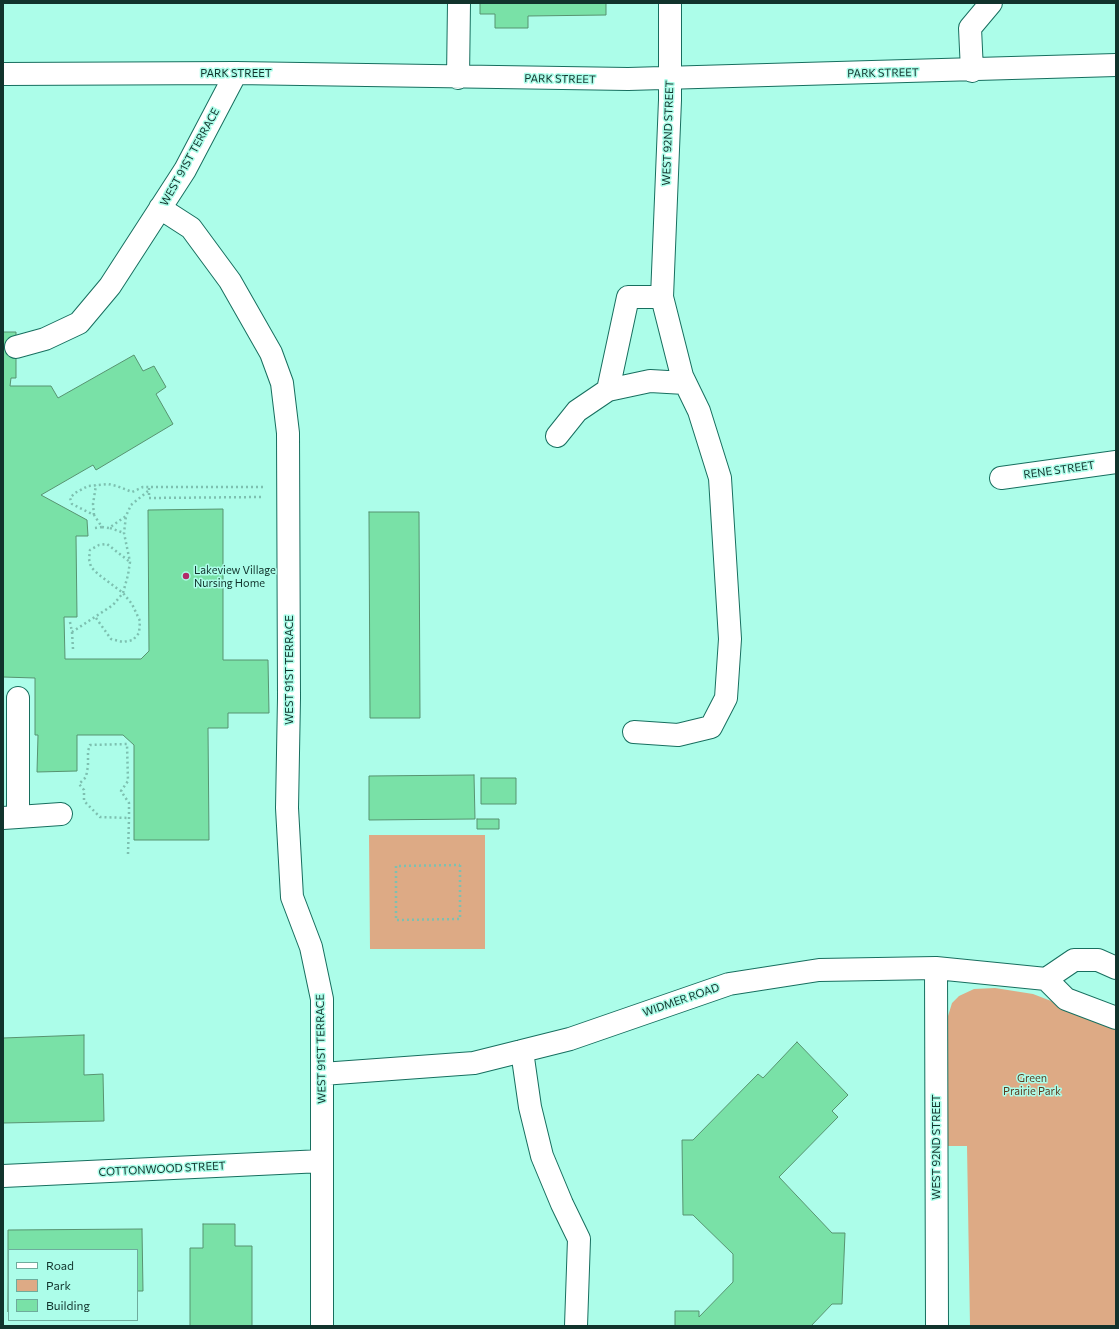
<!DOCTYPE html>
<style>
body{margin:0}
#map{position:relative;width:1119px;height:1329px;overflow:hidden;background:#acfde9;font-family:Commissioner,sans-serif}
canvas{display:block}
.frame{position:absolute;inset:0;border:4px solid #11332c;pointer-events:none}
.legend{position:absolute;left:8px;top:1249px;width:130px;height:72px;box-sizing:border-box;background:#acfde9;border:1px solid #6eac9d;margin:0;padding:5px 7px;list-style:none;font-size:12px;color:#11332c}
.legend li{display:flex;align-items:center;gap:8px;height:20px}
.legend b{width:20px;border:1px solid #6eac9d}
</style>
<div id="map">
<canvas width="1119" height="1329"></canvas>
<div class="frame"></div>
<ul class="legend">
<li><b style="height:5px;background:#fff"></b>Road</li>
<li><b style="height:11px;background:#ddaa85"></b>Park</li>
<li><b style="height:11px;background:#79e1a7"></b>Building</li>
</ul>
</div>
<script>
const ctx = document.querySelector('canvas').getContext('2d');
ctx.lineJoin = 'round';
function fill(path, color) { ctx.fillStyle = color; ctx.fill(path, 'evenodd'); }
const shape = rows => new Path2D(rows.map(r => 'M' + r).join(''));
function strokePath(path, color, width, dash) { ctx.strokeStyle = color; ctx.lineWidth = width; ctx.lineCap = dash ? 'butt' : 'round'; ctx.setLineDash(dash || []); ctx.stroke(path); }
function drawText(font, color, halo, rows, align = 'center') {
  ctx.font = font + ' Commissioner,sans-serif'; ctx.lineWidth = 3; ctx.setLineDash([]); ctx.textBaseline = 'middle'; ctx.strokeStyle = halo; ctx.fillStyle = color; for (const [text, x, y, turn = 0] of rows) {
    ctx.save(); ctx.translate(x, y); ctx.rotate((+turn || 0) * Math.PI / 180); ctx.textAlign = isNaN(turn) ? turn : align; if (halo) ctx.strokeText(text, 0, 0); ctx.fillText(text, 0, 0); ctx.restore();
  }
}
const green = shape([
 [369,835,485,835,485,949,370,949],
 [995,988,1033,994,1116,1026,1116,1326,970,1326,967,1146,946,1146,948,1083,948,1016,952,1003,959,996,974,989]
]);
const building = shape([
 [480,3,606,3,606,15,528,16,528,28,495,28,495,14,480,14,480,3],
 [3,332,16,332,16,378,11,378,10,386,51,386,58,398,134,355,143,371,154,366,166,387,156,394,173,424,96,470,93,465,41,495,87,520,88,536,76,536,77,617,64,617,65,659,141,659,149,651,148,510,223,509,223,660,268,660,269,713,228,713,228,728,208,728,209,840,134,840,134,745,123,735,77,735,77,771,37,772,38,735,35,735,35,678,3,677,3,332],
 [369,512,419,512,420,718,370,718,369,512],
 [474,775,475,819,369,820,369,776,474,775],
 [481,778,516,778,516,804,481,804,481,778],
 [477,819,499,819,499,829,477,829,477,819],
 [84,1035,84,1075,103,1074,104,1121,3,1123,3,1038,84,1035],
 [797,1042,848,1095,832,1111,838,1117,779,1177,832,1233,845,1233,842,1304,832,1304,811,1326,675,1326,675,1311,699,1311,699,1317,733,1282,733,1254,693,1215,683,1215,682,1140,693,1140,758,1074,763,1078,797,1042],
 [203,1224,235,1224,235,1246,252,1246,252,1326,190,1326,190,1248,203,1248,203,1224],
 [142,1229,143,1291,137,1291,137,1250,9,1250,8,1312,8,1230,142,1229]
]);
const path = shape([
 [263,487,149,487,149,498,263,497],
 [148,491,131,505,126,516,109,528,102,527,94,515,72,504,70,498,75,493,88,486,108,484,117,486,132,492,143,487,149,487],
 [94,515,93,504,96,485],
 [95,528,102,527],
 [110,528,124,533],
 [96,618,111,639,123,642,133,640,139,633,140,621,132,604,123,593,98,574,91,567,89,559,90,550,99,545,107,544,130,562],
 [70,622,72,632,113,605,123,593,128,575,130,562,124,533,126,516],
 [72,632,73,649],
 [128,854,129,818,129,803,121,791,128,781,127,744,90,745,88,751,88,766,86,777,79,784,84,790,84,801,100,817,129,818],
 [460,865,460,919,396,920,396,866,460,865]
]);
const minor = shape([
 [972,71,970,28,991,3],
 [3,74,236,73,628,79,1116,65],
 [458,78,459,3],
 [160,208,191,228,230,281,271,353,282,383,288,433,289,698,287,808,292,897,311,947,322,999,322,1326],
 [16,347,45,339,79,323,110,286,185,170,236,73],
 [608,390,628,297,662,297],
 [557,436,577,411,608,390,650,381,685,383],
 [1001,478,1116,462],
 [634,732,678,735,711,727,726,698,730,639,720,478,699,411,682,376,662,297,670,100,670,3],
 [18,817,61,814],
 [3,818,18,817,18,698],
 [936,968,937,1326],
 [1046,979,1066,999,1116,1018],
 [522,1051,530,1107,542,1156,562,1204,579,1239,576,1326],
 [322,1074,474,1063,570,1039,729,984,819,970,936,968,1046,979,1074,960,1098,960,1116,968],
 [3,1176,322,1161]
]);
const markers = [
 [186,576,4,"#b22969"]
];
const streetNames = [
 ["PARK STREET",236,73],
 ["PARK STREET",883,73,-1],
 ["PARK STREET",560,79,1],
 ["WEST 92ND STREET",668,133,-88],
 ["WEST 91ST TERRACE",190,157,-61],
 ["RENE STREET",1059,470,-8],
 ["WEST 91ST TERRACE",289,670,-90],
 ["WIDMER ROAD",681,1000,-19],
 ["WEST 91ST TERRACE",321,1049,-91],
 ["WEST 92ND STREET",936,1147,-90],
 ["COTTONWOOD STREET",162,1169,-3]
];
const poiNames = [
 ["Lakeview Village",194,570],
 ["Nursing Home",194,583]
];
const parkNames = [
 ["Green",1032,1078],
 ["Prairie Park",1032,1091]
];
fill(green, '#ddaa85');
fill(building, '#79e1a7');
strokePath(building, '#579370', 1);
strokePath(minor, '#176f5f', 24);
strokePath(path, '#7dc0b0', 2.5, [2, 3]);
strokePath(minor, '#fff', 22);
for (const [x, y, r, color] of markers) { const dot = new Path2D(); dot.arc(x, y, r, 0, 2 * Math.PI); ctx.fillStyle = color; ctx.fill(dot); strokePath(dot, '#acfde9', 1.5); }
drawText('11px', '#11332c', '#acfde9', streetNames);
drawText('11px', '#11332c', '#acfde9', poiNames, 'left');
drawText('11px', '#5c3a1f', '#acfde9', parkNames);
</script>
